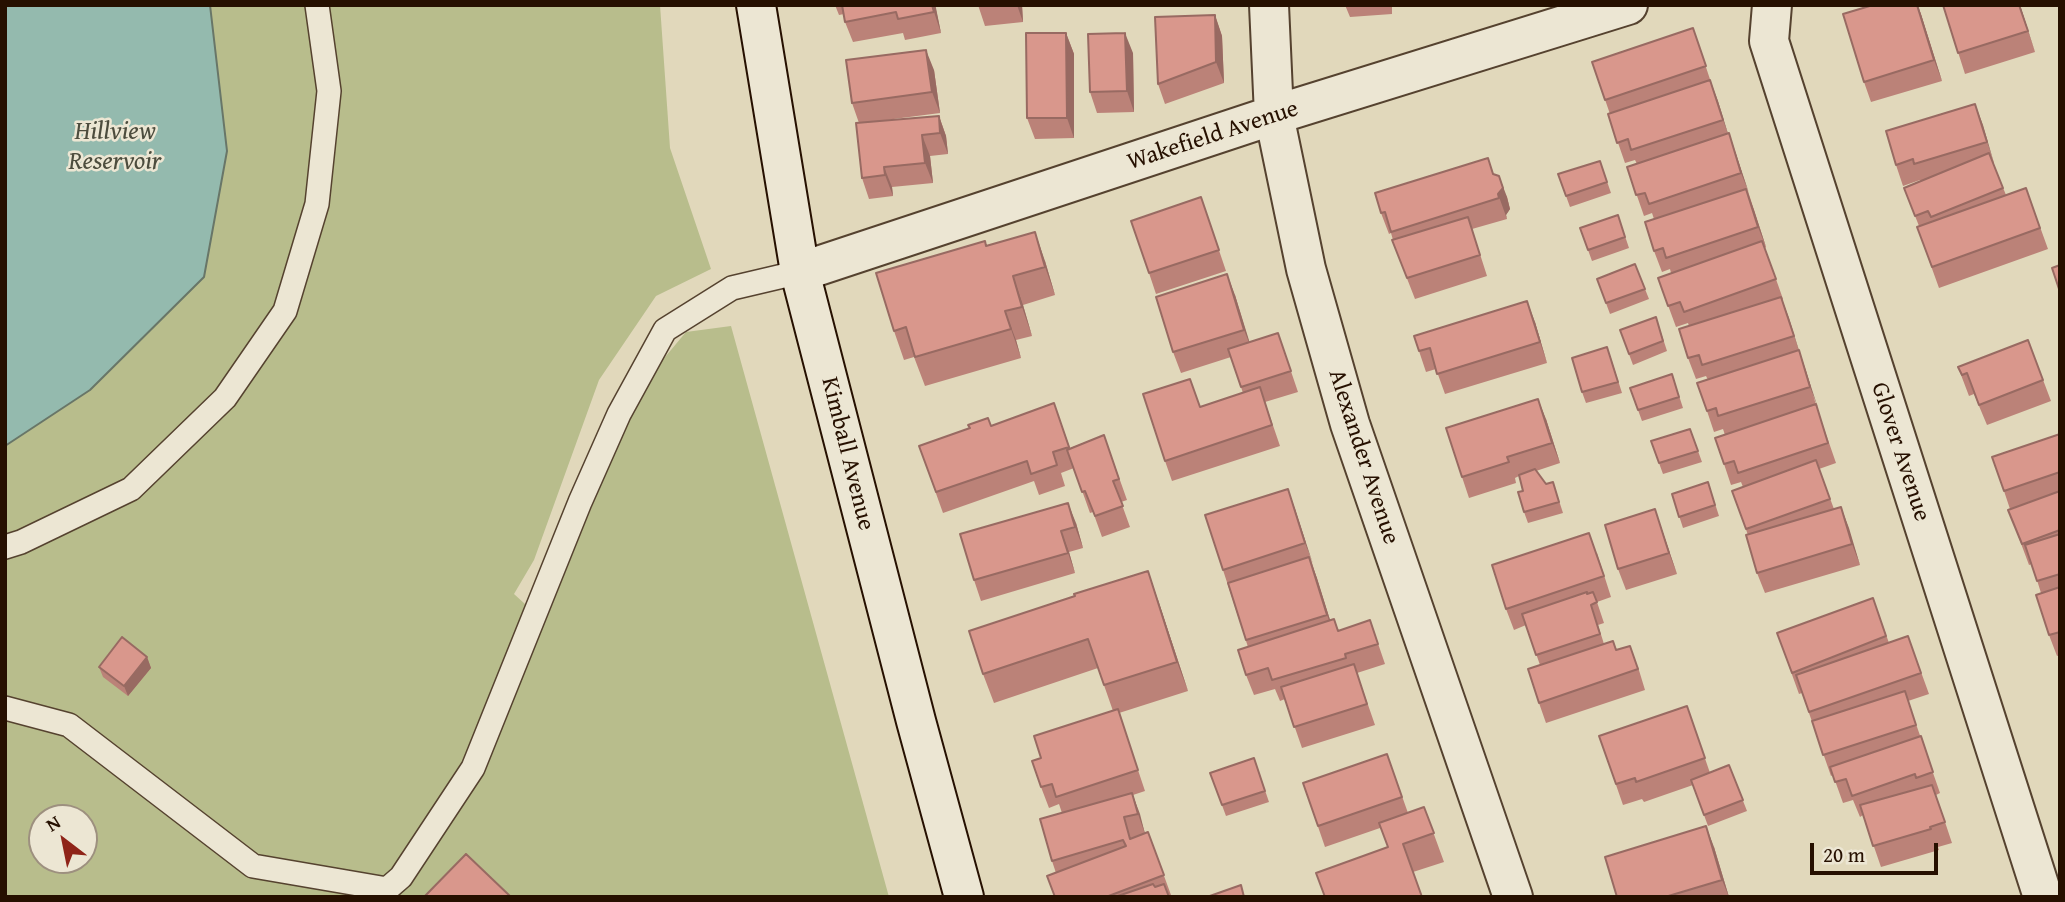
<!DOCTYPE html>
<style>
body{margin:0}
#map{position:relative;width:2065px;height:902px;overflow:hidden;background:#e1d8bb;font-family:"Gentium Book Plus",serif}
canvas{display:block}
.frame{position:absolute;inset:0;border:7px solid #261000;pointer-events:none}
.north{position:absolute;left:28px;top:804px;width:70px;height:70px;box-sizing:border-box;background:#ece6d3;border:2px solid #9d907f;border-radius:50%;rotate:328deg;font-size:19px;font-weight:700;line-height:28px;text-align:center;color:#261000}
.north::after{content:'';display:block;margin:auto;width:24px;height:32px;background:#8f2418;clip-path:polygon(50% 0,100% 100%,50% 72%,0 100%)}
.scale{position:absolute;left:1810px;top:843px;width:128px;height:32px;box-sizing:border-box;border:4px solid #261000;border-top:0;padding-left:9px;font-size:21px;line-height:24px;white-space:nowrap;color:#261000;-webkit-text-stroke:5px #ece6d3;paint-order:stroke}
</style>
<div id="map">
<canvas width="2065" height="902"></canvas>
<div class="frame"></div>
<div class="north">N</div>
<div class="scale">20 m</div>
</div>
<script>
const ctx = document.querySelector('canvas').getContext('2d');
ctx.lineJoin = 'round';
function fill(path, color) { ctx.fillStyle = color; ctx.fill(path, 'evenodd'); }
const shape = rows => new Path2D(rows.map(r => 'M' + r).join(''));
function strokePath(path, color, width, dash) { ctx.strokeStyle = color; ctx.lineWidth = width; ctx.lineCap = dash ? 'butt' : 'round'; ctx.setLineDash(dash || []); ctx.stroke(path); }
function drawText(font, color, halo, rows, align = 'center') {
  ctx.font = font + ' "Gentium Book Plus",serif'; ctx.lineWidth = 5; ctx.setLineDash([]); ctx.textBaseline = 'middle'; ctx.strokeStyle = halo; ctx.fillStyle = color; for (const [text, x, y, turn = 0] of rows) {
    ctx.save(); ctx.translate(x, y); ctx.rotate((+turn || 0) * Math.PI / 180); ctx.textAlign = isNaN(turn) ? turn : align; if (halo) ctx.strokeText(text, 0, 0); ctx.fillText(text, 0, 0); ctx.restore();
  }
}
const green = shape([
 [210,5,660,5,670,148,711,269,656,296,599,380,534,560,514,594,537,615,546,620,640,387,686,332,731,326,889,897,5,897,5,446,90,390,227,151],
 [42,818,84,818,84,860,42,860]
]);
const water = shape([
 [5,5,210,5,227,151,204,277,90,390,5,446,5,5]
]);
const lane = shape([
 [5,547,21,542,131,489,225,398,285,311,317,204,329,91,317,5],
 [5,708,69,725,253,866,387,889],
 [378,897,401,877,473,768,580,502,619,414,665,330,732,288,800,272]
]);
const street = shape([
 [1269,5,1274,115,1306,269,1350,424,1513,897],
 [1772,5,1769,41,2043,897],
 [800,272,1274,115,1628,5]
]);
const secondary = shape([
 [756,5,800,272,916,721,964,897]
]);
const wall = shape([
 [835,5,935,5,941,33,905,40,903,33,853,42,845,22,844,14,839,15],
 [978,5,1022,5,1023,22,985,26],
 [1345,5,1392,5,1392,14,1350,17],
 [1873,5,1918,5,1942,81,1871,102,1864,82],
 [1943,5,2020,5,2035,52,1965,74],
 [1215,15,1222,36,1224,83,1165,104,1158,84],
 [1066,33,1074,54,1074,138,1035,139,1027,118],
 [1700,49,1728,134,1736,154,1766,247,1765,248,1783,299,1782,300,1806,371,1817,408,1836,463,1819,469,1834,509,1841,507,1860,565,1765,593,1757,573,1748,535,1732,491,1743,487,1741,482,1731,485,1724,464,1725,435,1723,429,1714,432,1707,411,1708,380,1706,376,1696,379,1688,358,1689,326,1688,323,1676,327,1658,278,1671,273,1670,269,1662,272,1654,251,1654,219,1652,213,1644,216,1627,167,1637,164,1635,160,1625,163,1608,114,1610,114,1592,62],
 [1133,53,1134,112,1097,113,1090,92],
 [934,70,940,113,886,120,939,116,946,136,948,154,930,156,933,183,892,187,893,196,869,199,862,178,859,123,852,103],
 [1975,104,1994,163,1993,163,2006,195,2026,188,2048,249,1939,288,1917,227,1919,226,1904,188,1921,181,1920,180,1903,186,1896,165],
 [1488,158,1494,175,1507,197,1510,209,1506,215,1507,219,1472,229,1487,276,1415,299,1392,240,1393,240,1391,233,1389,234,1381,213],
 [1600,161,1611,193,1570,207,1558,174],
 [1201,197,1226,271,1156,294,1149,273],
 [1618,215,1629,248,1592,261,1580,228],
 [987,246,1045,261,1055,295,1023,305,1032,336,1016,340,1021,358,925,386,914,357,904,360,894,331],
 [1635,264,1649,299,1610,314,1597,279],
 [1235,295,1249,342,1278,333,1298,392,1265,402,1280,446,1172,481,1165,461,1200,407,1243,393,1231,357,1181,373,1173,352],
 [1656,317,1667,351,1633,365,1620,330],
 [1535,322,1547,363,1445,394,1436,369,1426,372,1414,336],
 [2028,340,2051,401,1987,425,1974,394,1969,396,1958,367],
 [1611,358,1622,393,1586,403,1582,392],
 [1672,374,1683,408,1642,421,1630,388],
 [1054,403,1070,448,1104,435,1127,500,1121,502,1130,527,1102,537,1093,512,1090,513,1074,468,1061,473,1065,486,1039,495,1034,481,943,513,919,446,969,429,991,426],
 [1546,419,1560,463,1536,471,1546,484,1553,482,1563,513,1528,523,1524,512,1523,491,1519,476,1515,478,1516,483,1469,498,1462,477],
 [1690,429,1702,462,1663,474,1651,441],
 [2060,434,2060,655,2057,656,2049,635,2041,593,2032,564,2029,565,2016,530,2010,509,2004,491],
 [1708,482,1719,516,1683,528,1672,494],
 [1295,509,1330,620,1339,631,1370,620,1385,664,1357,673,1375,725,1302,748,1285,699,1280,701,1275,689,1254,695,1246,675,1248,647,1223,570],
 [1655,509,1677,574,1626,590,1618,569],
 [1076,523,1083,548,1069,552,1075,573,981,601,974,580],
 [1597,553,1611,597,1597,602,1604,623,1598,625,1604,644,1616,650,1638,667,1645,690,1546,723,1539,703,1540,665,1526,625,1514,630,1506,609],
 [1873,598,1889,643,1908,636,1929,694,1908,701,1940,793,1936,795,1952,843,1938,847,1939,850,1881,867,1863,815,1860,817,1853,800,1843,803,1833,775,1831,776,1802,693,1799,694,1777,633],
 [1158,600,1188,691,1119,713,1145,791,1133,795,1145,833,1148,832,1171,895,1169,897,1055,897,1056,873,1052,861,1062,813,1059,804,1049,808,1041,787,1041,758,1113,711,1098,668,994,703,983,674],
 [147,657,151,668,128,696,103,677,99,667],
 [1687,706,1710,773,1729,765,1747,811,1708,826,1693,785,1644,802,1642,799,1623,805,1599,736],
 [1387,754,1408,813,1424,807,1444,862,1413,872,1380,828,1325,847,1303,783],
 [1254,758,1269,802,1226,816,1210,773],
 [1714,847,1729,897,1617,897]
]);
const shadedWall = shape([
 [932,5,935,5,936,8,941,33,934,12],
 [1017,5,1022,5,1023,22],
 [1917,5,1921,14,1942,81,1934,60],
 [2019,5,2020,5,2035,52,2028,31],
 [1215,15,1222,36,1224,83,1216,62],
 [1066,33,1074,54,1074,138,1067,118],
 [1125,33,1133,53,1134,112,1127,91],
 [926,50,934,70,940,113,932,92],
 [1710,80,1718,101,1730,140,1723,120],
 [1975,104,1983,125,1994,163,1987,142],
 [939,116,946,136,948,154,940,133],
 [1729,133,1749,193,1741,173],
 [922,135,930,156,933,183,925,163],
 [1488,158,1495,179,1499,176,1507,197,1510,209,1506,215,1507,219,1498,194],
 [884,167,892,187,893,196,885,175],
 [1746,189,1754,210,1766,247,1758,227],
 [1035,232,1045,261,1055,295,1045,267],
 [1227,274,1235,295,1252,350,1244,330],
 [1013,276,1023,305,1032,336,1022,307],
 [1781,297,1789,318,1801,357],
 [1527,301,1535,322,1547,363,1540,342],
 [1005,311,1016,340,1021,358,1011,329],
 [1799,350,1806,371,1818,408,1810,387],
 [1538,399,1546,419,1560,463,1552,443],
 [1288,489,1295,509,1313,564,1305,543],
 [1068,503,1076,523,1083,548,1075,527],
 [1841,507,1849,528,1860,565,1852,544],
 [1655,509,1662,530,1677,574,1669,553],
 [1061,531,1069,552,1075,573,1068,553],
 [1309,557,1317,578,1335,636,1327,615],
 [1148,571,1158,600,1188,691,1177,662],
 [147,657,151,668,128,696,124,686],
 [1132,793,1140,814,1145,834,1138,814],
 [1706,826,1714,847,1729,897,1722,880]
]);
const building = shape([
 [842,5,932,5,934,12,898,19,896,12,845,22,842,5],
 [1873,5,1917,5,1934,60,1864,82,1843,14,1873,5],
 [1943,5,2019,5,2028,31,1958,53,1943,5],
 [1215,15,1216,62,1158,84,1155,17,1215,15],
 [1693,28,1706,66,1605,100,1592,62,1693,28],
 [1026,33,1066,33,1067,118,1027,118,1026,33],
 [1125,33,1127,91,1090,92,1088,34,1125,33],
 [926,50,932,92,852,103,846,60,926,50],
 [1710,80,1723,120,1631,150,1628,139,1617,143,1608,114,1710,80],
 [1975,104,1987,142,1914,164,1913,159,1896,165,1886,131,1975,104],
 [939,116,940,133,922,135,925,163,884,167,885,175,862,178,856,123,939,116],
 [1729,133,1741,173,1649,204,1645,193,1636,195,1627,167,1729,133],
 [1989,153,2003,188,1931,217,1928,211,1915,216,1904,188,1989,153],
 [1488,158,1493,174,1499,176,1503,188,1498,194,1499,198,1391,232,1385,212,1381,213,1375,193,1488,158],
 [1600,161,1607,182,1566,196,1558,174,1600,161],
 [2026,188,2040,228,1932,267,1917,227,2026,188],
 [1746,189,1758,227,1666,258,1663,248,1654,251,1645,222,1746,189],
 [1201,197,1219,250,1149,273,1131,221,1201,197],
 [1618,215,1625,237,1588,250,1580,228,1618,215],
 [1468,217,1480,255,1407,278,1392,240,1468,217],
 [1035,232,1045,267,1013,276,1022,307,1005,311,1011,329,915,357,906,327,894,331,876,273,985,241,986,246,1035,232],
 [1762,241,1776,279,1684,312,1680,302,1668,306,1658,278,1762,241],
 [1635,264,1645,289,1606,303,1597,279,1635,264],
 [2060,265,2060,292,2052,268,2060,265],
 [1227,274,1244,330,1173,352,1156,297,1227,274],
 [1781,297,1794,336,1702,365,1699,355,1688,358,1679,329,1781,297],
 [1527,301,1540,342,1437,374,1430,348,1419,351,1414,336,1527,301],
 [1656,317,1663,341,1629,354,1620,330,1656,317],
 [1278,333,1291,371,1241,387,1228,349,1278,333],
 [2028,340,2043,380,1979,405,1967,373,1962,375,1958,367,2028,340],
 [1607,347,1618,382,1582,392,1572,358,1607,347],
 [1799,350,1810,387,1718,416,1716,408,1707,411,1697,383,1799,350],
 [1672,374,1679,397,1638,410,1630,388,1672,374],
 [1190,379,1200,407,1260,387,1272,425,1165,461,1143,394,1190,379],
 [1538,399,1552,443,1507,457,1509,462,1462,477,1446,428,1538,399],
 [1054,403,1069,447,1053,452,1057,465,1031,474,1027,461,936,492,919,446,970,428,968,425,988,418,991,426,1054,403],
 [1816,404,1828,443,1738,473,1734,461,1724,464,1715,438,1816,404],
 [1690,429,1698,451,1659,463,1651,441,1690,429],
 [2060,434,2060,472,2004,491,1992,457,2060,434],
 [1104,435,1119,479,1113,481,1123,506,1095,516,1085,491,1082,492,1067,450,1104,435],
 [1816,460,1830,499,1746,529,1732,491,1816,460],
 [1535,469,1546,484,1553,482,1559,502,1524,512,1518,492,1523,491,1519,475,1535,469],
 [1708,482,1715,505,1679,517,1672,494,1708,482],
 [1288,489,1305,543,1223,570,1205,515,1288,489],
 [2060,491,2060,530,2022,544,2008,510,2060,491],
 [1068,503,1075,527,1061,531,1068,553,974,580,960,534,1068,503],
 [1841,507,1852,544,1757,573,1746,535,1841,507],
 [1655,509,1669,553,1618,569,1605,525,1655,509],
 [1589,533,1604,576,1506,609,1492,565,1589,533],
 [2060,534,2060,574,2037,581,2025,545,2060,534],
 [1309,557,1327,615,1246,640,1228,583,1309,557],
 [1148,571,1177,662,1104,685,1088,639,983,674,969,631,1075,596,1074,594,1148,571],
 [2060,587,2060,632,2049,635,2036,595,2060,587],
 [1587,592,1587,594,1593,592,1597,602,1591,605,1600,634,1536,655,1522,614,1587,592],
 [1873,598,1886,636,1792,673,1777,633,1873,598],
 [1334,619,1338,631,1370,620,1378,644,1345,654,1346,658,1272,680,1268,668,1246,675,1238,650,1334,619],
 [1908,636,1921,673,1809,712,1796,675,1908,636],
 [122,637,147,657,124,686,99,667,122,637],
 [1613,641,1616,650,1630,646,1638,669,1539,703,1528,669,1613,641],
 [1354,664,1367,704,1294,727,1281,687,1354,664],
 [1905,691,1916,725,1823,755,1812,721,1905,691],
 [1687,706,1705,758,1636,782,1635,778,1616,784,1599,736,1687,706],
 [1118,709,1138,770,1056,797,1052,784,1041,787,1032,761,1041,758,1034,736,1118,709],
 [1921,736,1933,772,1916,778,1915,774,1852,796,1846,779,1835,782,1830,767,1921,736],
 [1387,754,1402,797,1318,826,1303,783,1387,754],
 [1254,758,1265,791,1222,805,1210,773,1254,758],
 [1729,765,1743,800,1704,815,1691,780,1729,765],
 [1932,785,1945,822,1930,827,1931,829,1873,846,1860,805,1932,785],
 [1132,793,1138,814,1124,817,1130,839,1148,832,1164,875,1106,897,1055,897,1047,876,1126,846,1123,840,1052,861,1040,819,1132,793],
 [1424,807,1434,833,1403,844,1422,897,1325,897,1316,873,1388,847,1379,823,1424,807],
 [1706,826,1722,880,1665,897,1617,897,1605,857,1706,826],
 [466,854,511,897,424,897,466,854],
 [1153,884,1155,887,1164,884,1169,897,1115,897,1153,884],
 [1241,885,1244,897,1207,897,1241,885]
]);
const streetNames = [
 ["Wakefield Avenue",1213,136,-18],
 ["Glover Avenue",1900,452,72],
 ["Kimball Avenue",847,454,76],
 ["Alexander Avenue",1363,457,72]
];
const waterNames = [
 ["Hillview",115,132],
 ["Reservoir",115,162]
];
fill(green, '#b8bd8c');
fill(water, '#94baae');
strokePath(water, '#687668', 2);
strokePath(lane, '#55422f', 26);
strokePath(street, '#55422f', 42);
strokePath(secondary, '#261000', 42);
strokePath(lane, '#ece6d3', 23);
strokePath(street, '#ece6d3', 38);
strokePath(secondary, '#ece6d3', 38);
fill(wall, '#bb8278');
fill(shadedWall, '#986a62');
fill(building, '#d9978c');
strokePath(building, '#986a62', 2);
drawText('24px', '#261000', '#ece6d3', streetNames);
drawText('italic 26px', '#4c4c3d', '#ece6d3', waterNames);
</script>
